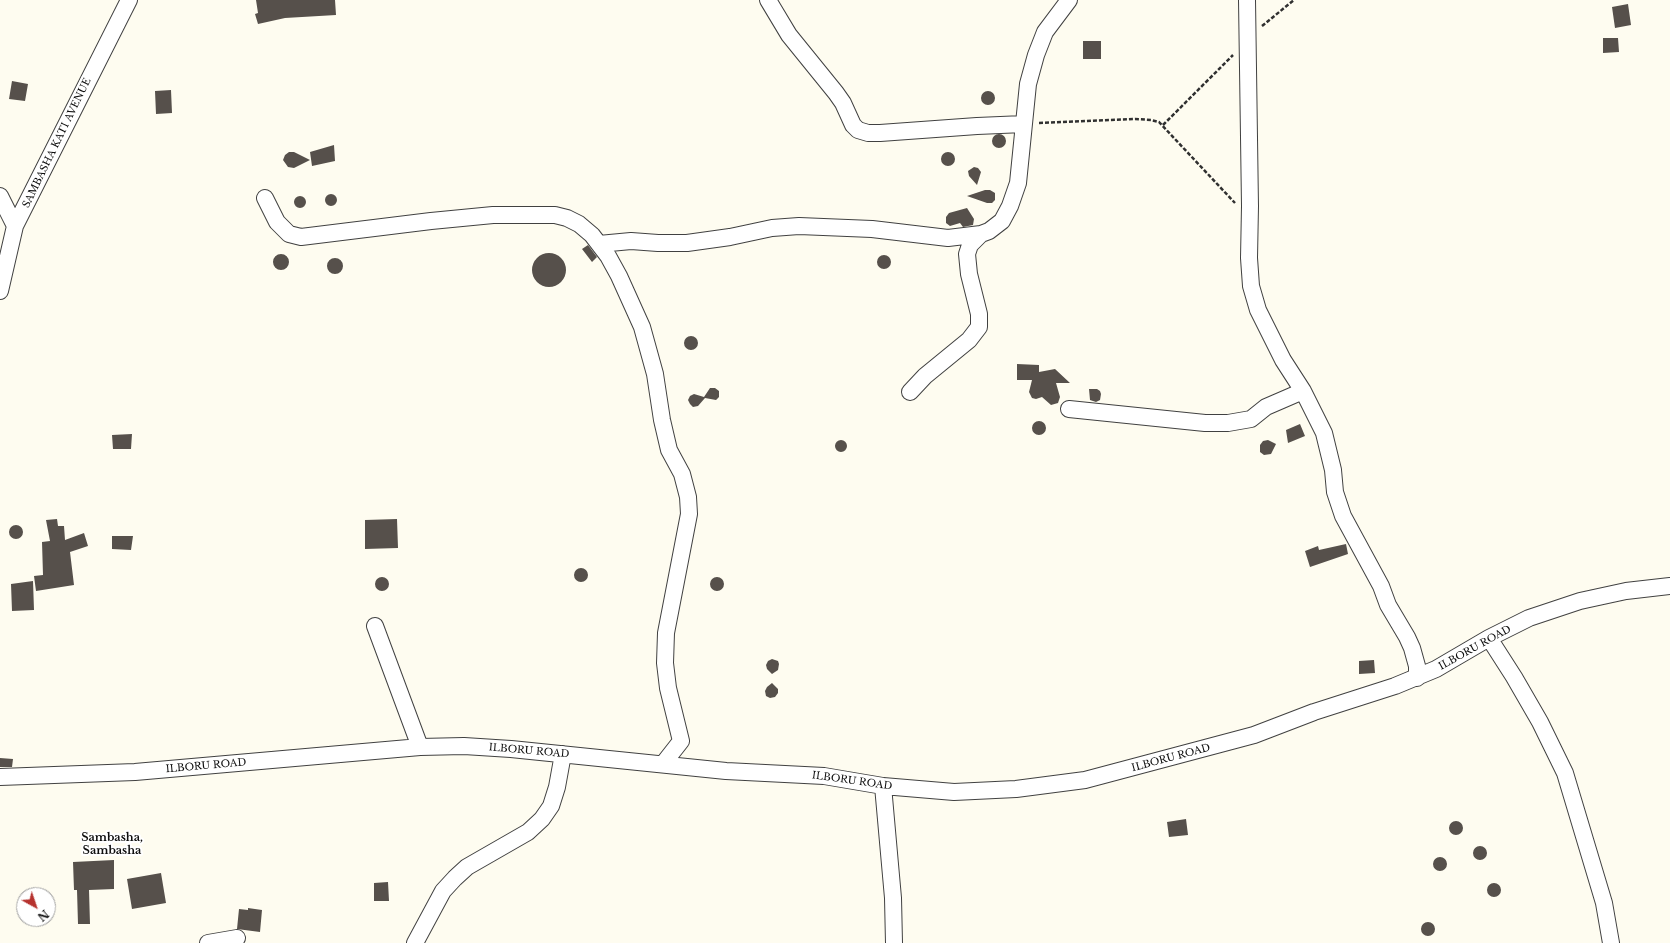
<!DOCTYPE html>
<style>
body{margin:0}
#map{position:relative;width:1670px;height:943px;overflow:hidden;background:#fefcf0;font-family:"Libre Baskerville",serif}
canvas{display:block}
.north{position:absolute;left:16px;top:887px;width:40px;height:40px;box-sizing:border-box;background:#fff;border:1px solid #9f9f9f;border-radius:50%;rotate:140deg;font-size:11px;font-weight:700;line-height:16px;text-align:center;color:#0e0e0e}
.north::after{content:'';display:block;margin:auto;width:14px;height:18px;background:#b6322e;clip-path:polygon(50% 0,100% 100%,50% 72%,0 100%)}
</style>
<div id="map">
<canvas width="1670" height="943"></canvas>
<div class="north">N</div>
</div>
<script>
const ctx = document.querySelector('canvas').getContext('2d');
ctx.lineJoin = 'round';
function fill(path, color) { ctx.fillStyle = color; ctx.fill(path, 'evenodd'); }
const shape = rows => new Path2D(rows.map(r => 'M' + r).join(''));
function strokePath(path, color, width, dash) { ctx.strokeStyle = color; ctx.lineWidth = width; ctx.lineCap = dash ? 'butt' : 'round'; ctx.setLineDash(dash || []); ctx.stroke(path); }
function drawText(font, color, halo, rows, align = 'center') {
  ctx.font = font + ' "Libre Baskerville",serif'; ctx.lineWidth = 4; ctx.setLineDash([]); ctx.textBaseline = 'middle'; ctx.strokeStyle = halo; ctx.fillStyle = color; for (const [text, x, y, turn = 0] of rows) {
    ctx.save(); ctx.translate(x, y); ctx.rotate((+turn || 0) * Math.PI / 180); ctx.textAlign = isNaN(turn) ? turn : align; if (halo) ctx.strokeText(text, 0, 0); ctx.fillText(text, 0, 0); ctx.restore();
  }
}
const building = shape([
 [256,0,335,0,336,15,285,18,258,24,255,14,258,13],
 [1628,4,1631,25,1615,28,1612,7],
 [1603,38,1618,38,1619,52,1603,53],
 [1083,41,1101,41,1101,59,1083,59],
 [12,81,28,84,25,101,9,99],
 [171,90,172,113,156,114,155,91],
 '981 98a7 7 0 1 1 14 0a7 7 0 1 1-14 0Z',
 '992 141a7 7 0 1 1 14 0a7 7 0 1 1-14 0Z',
 [334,145,335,161,312,166,310,152],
 [289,152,294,152,310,160,294,168,288,167,283,160,285,155],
 '941 159a7 7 0 1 1 14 0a7 7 0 1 1-14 0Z',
 [974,167,978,168,981,172,977,185,969,176,968,171],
 [985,190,990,190,995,193,995,200,992,203,987,203,967,196],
 '325 200a6 6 0 1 1 12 0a6 6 0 1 1-12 0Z',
 '294 202a6 6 0 1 1 12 0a6 6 0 1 1-12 0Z',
 [967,208,974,219,973,225,963,227,960,223,950,226,946,223,946,217,949,213],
 [588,245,597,257,592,262,582,249],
 '532 270a17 17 0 1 1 34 0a17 17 0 1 1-34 0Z',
 '273 262a8 8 0 1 1 16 0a8 8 0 1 1-16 0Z',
 '877 262a7 7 0 1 1 14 0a7 7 0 1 1-14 0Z',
 '327 266a8 8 0 1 1 16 0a8 8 0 1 1-16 0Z',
 '684 343a7 7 0 1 1 14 0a7 7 0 1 1-14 0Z',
 [1017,364,1039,365,1039,372,1055,369,1070,383,1056,383,1060,397,1058,403,1051,405,1042,397,1036,399,1032,398,1029,392,1032,380,1017,380],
 [710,388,715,388,719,391,719,397,716,400,705,398,698,406,693,407,690,404,688,400,690,396,694,394,704,397],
 [1089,389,1097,389,1100,391,1101,394,1100,400,1096,402,1090,400],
 '1032 428a7 7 0 1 1 14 0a7 7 0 1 1-14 0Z',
 [1300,424,1305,436,1288,443,1286,430],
 [132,434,131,449,113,449,112,435],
 '835 446a6 6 0 1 1 12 0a6 6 0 1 1-12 0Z',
 [1268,440,1276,444,1271,454,1264,455,1260,452,1260,445,1263,441],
 [57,519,58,526,64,526,65,540,84,533,88,546,70,552,74,585,36,591,34,576,43,575,42,542,50,541,46,520],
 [397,519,398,548,365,549,365,520],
 '9 532a7 7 0 1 1 14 0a7 7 0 1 1-14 0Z',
 [112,536,133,536,131,550,112,549],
 [1346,544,1348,554,1310,567,1305,551,1318,546,1319,550],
 '574 575a7 7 0 1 1 14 0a7 7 0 1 1-14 0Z',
 '375 584a7 7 0 1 1 14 0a7 7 0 1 1-14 0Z',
 '710 584a7 7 0 1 1 14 0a7 7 0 1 1-14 0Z',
 [33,581,34,610,12,611,11,584],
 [772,659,778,661,779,664,778,670,772,674,767,669,766,665,768,661],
 [1374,660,1375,673,1359,674,1359,661],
 [772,683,778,689,778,693,775,697,770,698,766,696,765,691,767,687],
 [0,758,13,759,12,767,0,767],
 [1186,819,1188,835,1169,837,1167,822],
 '1449 828a7 7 0 1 1 14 0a7 7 0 1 1-14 0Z',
 '1473 853a7 7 0 1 1 14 0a7 7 0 1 1-14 0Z',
 '1433 864a7 7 0 1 1 14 0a7 7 0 1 1-14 0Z',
 [114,860,114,889,89,890,90,924,78,924,77,890,74,890,73,862],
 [161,873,166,903,132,909,127,879],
 [388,882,389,901,374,901,374,883],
 '1487 890a7 7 0 1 1 14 0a7 7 0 1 1-14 0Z',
 [248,908,262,910,260,932,237,929,239,909,248,910],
 '1421 929a7 7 0 1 1 14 0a7 7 0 1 1-14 0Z'
]);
const path = shape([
 [1262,26,1294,0],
 [1039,123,1135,119,1151,120,1159,122,1235,203],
 [1163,125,1233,55]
]);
const minor = shape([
 [768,0,789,35,836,93,843,103,853,125,858,130,868,133,880,133,977,126,1024,124],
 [1247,0,1250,206,1249,258,1251,286,1258,310,1283,360,1303,391,1324,433,1333,470,1335,492,1343,516,1381,586,1388,605,1407,637,1412,648,1417,666,1417,678],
 [0,196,15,226],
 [265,198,277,222,289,234,301,237,431,221,493,215,555,215,567,218,579,224,592,235,608,256,619,276,642,327,655,374,662,420,669,450,682,474,688,497,689,514,666,633,665,663,668,688,681,741,663,764],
 [599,244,631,241,658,243,687,243,730,237,772,228,799,226,872,229,948,238,981,234,989,231,1002,221,1010,206,1018,183,1028,84,1036,55,1045,32,1069,0],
 [0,291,15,226,129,0],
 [910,392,925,376,969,340,979,327,979,314,969,274,967,254,970,245,981,234],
 [1069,409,1205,423,1228,423,1251,419,1266,407,1303,391],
 [375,626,420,747],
 [1489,638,1514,677,1540,722,1565,773,1604,903,1611,943],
 [0,777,135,772,420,747,464,746,511,749,726,771,824,776,883,786,954,792,1016,789,1085,780,1254,735,1314,712,1395,686,1436,669,1489,638,1529,618,1580,601,1626,591,1670,586],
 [883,786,893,898,894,943],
 [208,943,237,938],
 [415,943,443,891,455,878,467,867,528,832,542,819,551,806,557,787,563,754]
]);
const streetNames = [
 ["SAMBASHA KATI AVENUE",57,143,-64],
 ["ILBORU ROAD",1475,648,-29],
 ["ILBORU ROAD",529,751,5],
 ["ILBORU ROAD",1171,758,-15],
 ["ILBORU ROAD",206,766,-5],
 ["ILBORU ROAD",852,781,8]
];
const neighbourhoodNames = [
 ["Sambasha,",112,838],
 ["Sambasha",112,851]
];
fill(building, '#56504b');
strokePath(minor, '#414141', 18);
strokePath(path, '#303030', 2.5, [4, 2]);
strokePath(minor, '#fff', 16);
drawText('10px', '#0e0e0e', '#fff', streetNames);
drawText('bold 11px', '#0e0e0e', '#fff', neighbourhoodNames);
</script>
